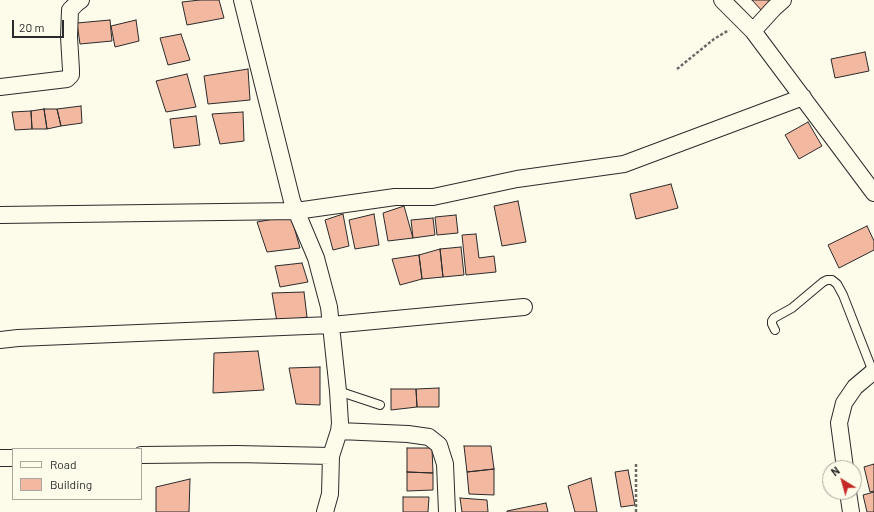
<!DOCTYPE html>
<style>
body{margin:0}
#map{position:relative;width:874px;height:512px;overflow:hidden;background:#fdfbea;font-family:Barlow,sans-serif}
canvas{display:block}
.legend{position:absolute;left:12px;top:448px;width:130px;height:52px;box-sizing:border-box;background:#fdfbea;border:1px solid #a9a89e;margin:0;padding:5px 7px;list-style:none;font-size:12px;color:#2b2b2b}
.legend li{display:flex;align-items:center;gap:8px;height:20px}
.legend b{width:20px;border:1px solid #a9a89e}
.north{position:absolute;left:822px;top:460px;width:40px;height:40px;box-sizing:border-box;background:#fdfbea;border:1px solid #a9a89e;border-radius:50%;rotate:323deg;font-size:11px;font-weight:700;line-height:16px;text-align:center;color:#2b2b2b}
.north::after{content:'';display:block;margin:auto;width:14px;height:18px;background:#c62828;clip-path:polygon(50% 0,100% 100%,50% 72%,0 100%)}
.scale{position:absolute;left:12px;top:20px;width:52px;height:18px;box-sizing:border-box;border:2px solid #2b2b2b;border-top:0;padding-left:5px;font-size:12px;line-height:14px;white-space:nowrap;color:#2b2b2b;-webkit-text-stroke:3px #fdfbea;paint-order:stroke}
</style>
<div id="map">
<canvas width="874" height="512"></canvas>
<ul class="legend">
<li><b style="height:5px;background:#fdfbea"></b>Road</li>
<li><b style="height:11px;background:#f2b8a0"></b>Building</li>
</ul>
<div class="north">N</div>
<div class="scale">20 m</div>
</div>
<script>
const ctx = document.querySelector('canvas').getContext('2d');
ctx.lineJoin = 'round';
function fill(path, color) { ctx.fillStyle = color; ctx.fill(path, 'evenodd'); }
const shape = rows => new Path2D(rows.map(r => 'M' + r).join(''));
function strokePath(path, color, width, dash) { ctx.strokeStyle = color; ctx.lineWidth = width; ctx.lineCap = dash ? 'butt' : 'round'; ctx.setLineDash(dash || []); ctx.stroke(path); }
const building = shape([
 [200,0,219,0,224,18,187,25,182,2,200,0],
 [752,0,774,0,762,11,752,0],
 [110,20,112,41,80,44,77,23,110,20],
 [136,20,139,41,115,47,111,26,136,20],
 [181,34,190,60,168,65,160,38,181,34],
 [865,52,869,71,835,78,831,59,865,52],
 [248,69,250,100,208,104,204,76,248,69],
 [187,74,196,107,166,112,156,81,187,74],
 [81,106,82,123,61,126,57,109,81,106],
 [44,109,47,129,32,129,31,111,44,109],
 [44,109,57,109,61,126,47,129,44,109],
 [31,111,32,129,15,130,12,112,31,111],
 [243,112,244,141,220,144,212,114,243,112],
 [196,116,200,145,174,148,170,119,196,116],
 [808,122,822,146,799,159,785,135,808,122],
 [671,184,678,208,636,219,630,194,671,184],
 [518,201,526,242,502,246,494,206,518,201],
 [404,206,413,238,388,241,383,213,404,206],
 [343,214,349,246,333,250,325,220,343,214],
 [374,214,379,245,355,249,349,220,374,214],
 [456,215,458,233,437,235,435,217,456,215],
 [291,216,300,248,267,252,257,222,291,216],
 [433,218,435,235,413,238,411,220,433,218],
 [867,226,874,241,874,250,839,268,828,245,867,226],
 [476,234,479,258,494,256,496,272,466,275,462,235,476,234],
 [461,247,464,275,443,277,440,249,461,247],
 [440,249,443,277,422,279,419,255,440,249],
 [419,255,422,279,400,285,392,259,419,255],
 [302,263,308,282,280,287,275,266,302,263],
 [304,292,307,317,277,322,272,293,304,292],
 [258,351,264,390,213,393,214,353,258,351],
 [320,367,320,405,296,404,289,368,320,367],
 [439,388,439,407,417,407,416,389,439,388],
 [391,389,416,389,417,407,391,410,391,389],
 [464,446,491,446,494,469,467,472,464,446],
 [407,448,432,448,433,473,407,472,407,448],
 [874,464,874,491,870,492,864,467,874,464],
 [494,469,494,495,469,494,467,472,494,469],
 [628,470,635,505,621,507,615,472,628,470],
 [407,472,433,473,433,490,407,491,407,472],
 [591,478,597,512,575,512,568,486,591,478],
 [190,479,189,512,156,512,156,487,190,479],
 [874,492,874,512,867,512,863,495,874,492],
 [403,497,429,497,428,512,403,512,403,497],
 [460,498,487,500,488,512,462,512,460,498],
 [546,503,548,512,507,512,507,511,546,503]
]);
const path = shape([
 [677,69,714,39,729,30],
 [636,512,636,462]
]);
const service = shape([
 [775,330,772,324,772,321,774,318,792,308,823,282,827,280,832,280,837,284,843,295,873,372],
 [338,391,380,405]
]);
const minor = shape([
 [242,0,292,201,316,258,329,307,338,391,340,423,339,431,331,456,330,494,325,512],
 [722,0,753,31,874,193],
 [753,31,774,8,783,0],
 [0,87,67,79,71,75,71,70,69,37,70,10,77,3,81,0],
 [0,215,296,211,395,197,433,197,517,179,624,164,803,97],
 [0,340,18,338,331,325,524,307],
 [339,431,408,434,429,437,439,445,445,464,447,512],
 [141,455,236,454,331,456],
 [0,458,13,458],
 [845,468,839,423,844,403,855,387,874,371],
 [848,492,851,512]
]);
fill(building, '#f2b8a0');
strokePath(building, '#2b2b2b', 1);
strokePath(service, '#2b2b2b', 10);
strokePath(minor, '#2b2b2b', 18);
strokePath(path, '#6a6964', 2.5, [3, 2]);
strokePath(service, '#fdfbea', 8);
strokePath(minor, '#fdfbea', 16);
</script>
